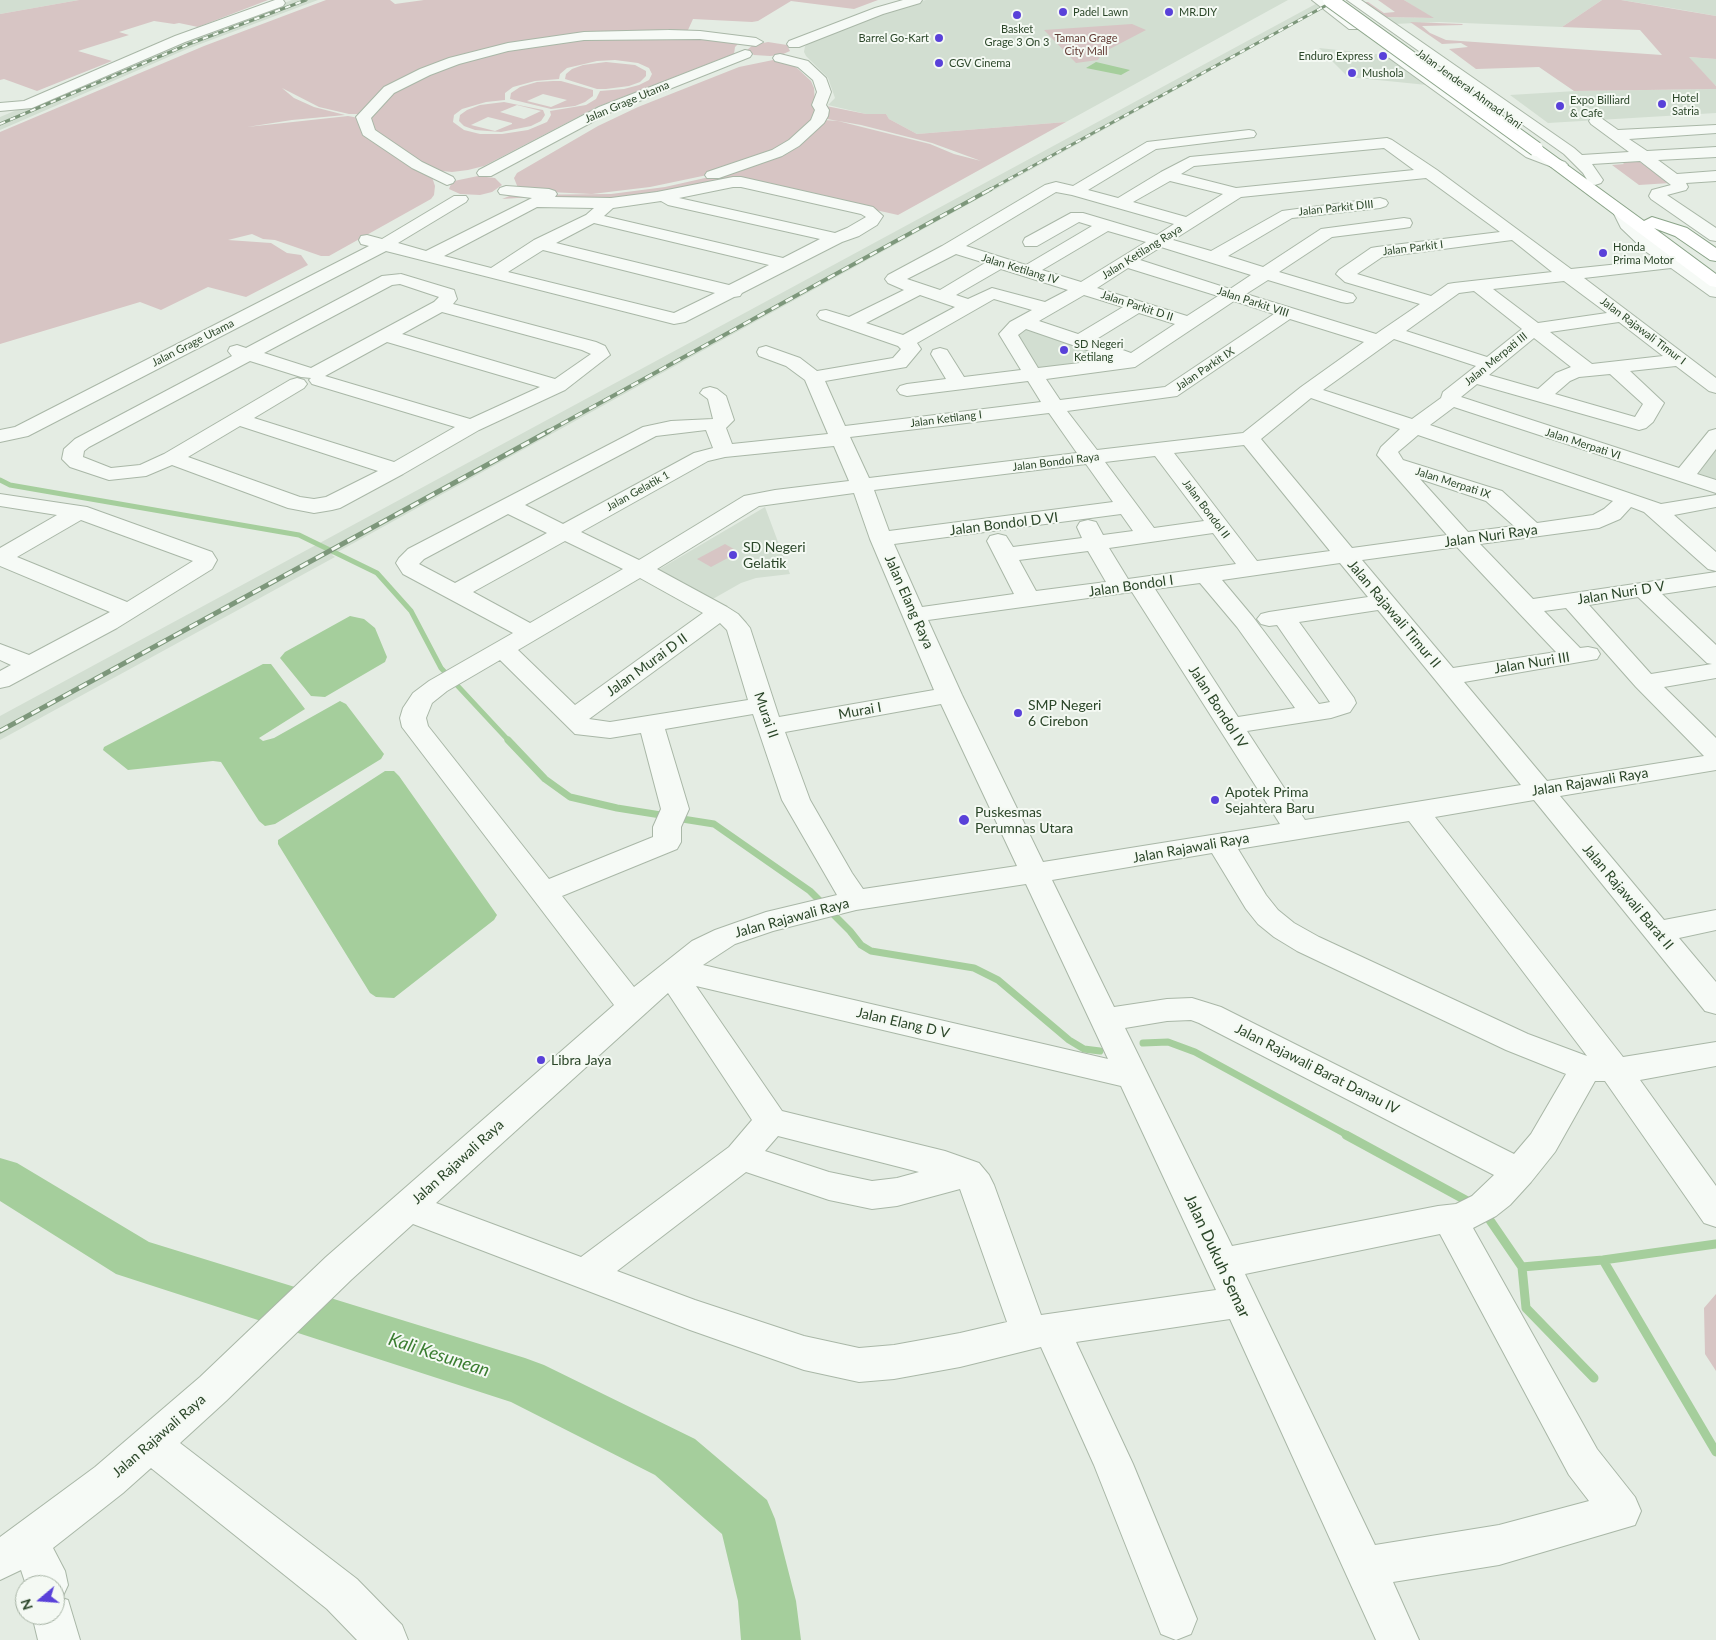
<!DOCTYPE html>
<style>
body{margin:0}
#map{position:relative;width:1716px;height:1640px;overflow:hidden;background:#e4ece3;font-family:Lato,sans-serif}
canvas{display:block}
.north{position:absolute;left:15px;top:1575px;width:50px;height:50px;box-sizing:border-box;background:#f4f9f3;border:1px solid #a4b1a2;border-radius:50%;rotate:252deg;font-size:14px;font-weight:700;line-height:20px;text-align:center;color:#2b4629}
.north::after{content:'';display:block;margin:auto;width:18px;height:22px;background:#5941d9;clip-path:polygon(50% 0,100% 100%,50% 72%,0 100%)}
</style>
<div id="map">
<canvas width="1716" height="1640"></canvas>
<div class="north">N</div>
</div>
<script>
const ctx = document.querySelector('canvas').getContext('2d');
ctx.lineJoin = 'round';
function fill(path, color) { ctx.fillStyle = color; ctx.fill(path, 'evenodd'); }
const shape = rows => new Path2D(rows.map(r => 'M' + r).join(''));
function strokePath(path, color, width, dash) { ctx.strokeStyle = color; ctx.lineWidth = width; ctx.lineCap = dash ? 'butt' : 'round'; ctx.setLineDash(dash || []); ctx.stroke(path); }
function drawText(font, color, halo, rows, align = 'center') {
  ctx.font = font + ' Lato,sans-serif'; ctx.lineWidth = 4; ctx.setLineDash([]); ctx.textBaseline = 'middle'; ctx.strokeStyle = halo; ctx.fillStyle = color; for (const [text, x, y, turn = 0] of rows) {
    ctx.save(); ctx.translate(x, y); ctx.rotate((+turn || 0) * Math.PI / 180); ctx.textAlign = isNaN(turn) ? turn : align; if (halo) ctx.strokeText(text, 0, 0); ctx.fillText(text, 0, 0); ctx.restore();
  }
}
const built = shape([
 [0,0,79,0,0,14],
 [292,0,318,0,187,49,0,130,0,117,171,46],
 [926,0,1288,0,1066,122,917,134,889,119,886,114,866,114,828,105,835,98,828,78,806,56,804,52,805,46,813,39,917,2],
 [1323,0,1339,0,332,555,335,557,0,740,0,716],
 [1404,0,1602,0,1562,27,1439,22,1394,24,1385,17,1432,18],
 [1621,0,1716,0,1716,16,1671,8],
 [1319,48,1385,55,1427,85,1348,77],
 [1688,57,1716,59,1716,86],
 [1716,89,1716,113,1548,123,1510,95,1576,91],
 [1029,326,1130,360,1040,371,1017,336,1019,332],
 [1716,444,1716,484,1690,475],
 [765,507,790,574,756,578,741,583,711,600,672,579,658,570]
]);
const green = shape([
 [79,0,268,0,198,27,179,23,174,24,154,21,119,32,129,35,78,51,112,61,37,91,4,79,0,80,0,14],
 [326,0,390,0,395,4,424,0,878,0,854,9,791,1,758,21,752,22,693,19,688,30,704,32,646,30,555,38,433,67,361,114,349,114,319,107,282,88,294,98,314,107,345,115,292,120,247,127,348,116,359,118,432,177,435,186,434,195,431,199,329,256,321,256,275,240,263,239,252,234,228,240,271,243,287,253,301,255,308,265,246,297,208,287,161,310,140,302,0,344,0,132,204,46],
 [1378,0,1404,0,1434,18,1385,17,1361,2,1368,2,1384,13,1395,12],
 [1602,0,1621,0,1716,16,1716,59,1689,57,1716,86,1716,89,1574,91,1539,67,1476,69,1449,49,1468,47,1461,43,1442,44,1410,22,1462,24,1463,25,1422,26,1430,33,1446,40,1662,55,1640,30,1562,27],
 [1132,24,1146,30,1102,53,1098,60,1076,63,1044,30],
 [651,34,740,42,735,47,734,54,731,55,597,107,484,166,468,170,452,172,432,170,372,132,367,123,390,91,469,58,556,40],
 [597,61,615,60,638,63,649,68,652,74,649,80,639,85,624,89,600,91,596,99,586,105,550,111,551,115,547,122,528,130,502,134,480,134,464,130,453,122,454,115,462,109,486,102,505,100,505,93,513,87,535,81,559,79,560,74,567,68],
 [768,42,787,45,790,51,781,55,770,56,754,55,747,50,753,45],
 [773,60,790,64,797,68,811,81,814,88,815,103,820,111,793,143,712,174,650,187,592,194,527,191,518,188,514,178,517,173,598,126,638,107,739,67],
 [606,62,635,65,646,71,646,76,640,82,629,86,606,89,597,89,565,79,566,74,572,69,583,65],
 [553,81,561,81,593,90,593,96,585,102,575,106,551,109,510,99,511,93,520,87,537,82],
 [543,94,567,100,551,107,527,101],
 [504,102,543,110,545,115,541,121,531,126,501,132,475,130,464,126,459,121,460,115,467,110,480,105],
 [517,105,541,111,524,119,500,112],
 [488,117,512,123,512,124,495,131,471,125],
 [821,105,866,114,886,114,889,119,917,134,1066,122,898,215,741,180,604,200,533,197,502,199,512,195,611,194,665,187,705,178,758,163,824,120,838,121,930,144,954,154,981,161,932,143,861,125,827,119,823,116],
 [1637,160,1670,183,1639,185,1612,165,1624,164,1621,161],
 [478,176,495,178,502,185,492,192,480,195,460,194,449,189,451,184,454,181],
 [725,544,739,552,711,567,697,559],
 [1716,1294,1716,1371,1705,1354,1704,1308]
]);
const water = shape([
 [1096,62,1130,70,1121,75,1086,68],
 [350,616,364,619,375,628,387,657,385,662,325,697,311,696,280,658,285,652],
 [263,664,271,664,305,709,259,738,263,741,274,738,340,701,346,704,384,754,381,759,275,824,265,826,259,821,221,762,213,761,128,770,103,750,104,747],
 [385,771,394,771,399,776,497,915,494,920,394,998,376,997,370,993,278,844,278,840]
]);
const streamFar2 = shape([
 [0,480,10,485,299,535,377,573,411,611,441,668,509,741]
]);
const streamFar1 = shape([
 [508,740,545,779,570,797,617,808,667,816],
 [676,818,714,824,810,891,850,931,861,945,871,951,974,968,998,980,1069,1040,1084,1049,1100,1051],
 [1143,1043,1168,1042,1195,1052,1349,1136]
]);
const stream = shape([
 [1346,1135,1471,1203],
 [1485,1213,1522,1267,1603,1260,1716,1244],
 [1603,1260,1716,1452],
 [1522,1267,1526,1308,1594,1378]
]);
const river = shape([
 [0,1158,17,1163,149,1242,525,1358,544,1365,695,1439,767,1500,775,1519,796,1601,801,1640,741,1640,738,1601,722,1534,655,1475,511,1402,116,1274,0,1201,0,1158]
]);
const minor = shape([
 [275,0,283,0,285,3,283,6,185,42,32,108,0,111,0,103,24,101,175,36,275,0],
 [903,0,922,0,920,3,883,14,799,47,789,47,787,44,789,41,875,8,903,0],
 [1312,0,1326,0,1360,26,1359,29,1349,29,1312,0],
 [1347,0,1361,0,1574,148,1582,155,1629,152,1591,124,1589,121,1591,118,1596,117,1601,118,1618,130,1716,125,1716,133,1629,139,1647,151,1716,147,1716,157,1658,160,1677,174,1716,171,1716,181,1686,183,1688,187,1686,190,1667,195,1716,228,1716,241,1710,240,1651,199,1649,196,1652,190,1671,185,1640,161,1592,164,1603,180,1601,183,1595,185,1589,183,1583,173,1564,154,1347,0],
 [669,30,700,31,756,38,763,42,756,46,700,39,584,40,508,51,459,64,430,75,394,93,371,118,375,130,422,162,453,177,455,180,453,183,447,185,412,168,363,135,356,117,384,87,420,69,449,58,508,43,584,32,669,30],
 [745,50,750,51,752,54,750,57,609,113,491,176,479,176,477,173,479,170,599,107,745,50],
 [1393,50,1398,51,1536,151,1565,162,1568,165,1565,168,1560,170,1526,157,1388,57,1386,54,1388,51,1393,50],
 [780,54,808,61,826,78,831,92,826,105,829,110,828,116,824,123,799,146,782,156,719,178,707,178,705,175,707,172,772,150,789,140,811,120,815,110,812,105,817,92,813,80,798,67,775,61,773,58,775,55,780,54],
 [1249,130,1254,131,1256,134,1254,137,1156,149,1088,190,1118,198,1161,172,1190,157,1387,138,1392,140,1437,170,1571,269,1658,260,1645,251,1621,228,1613,212,1615,209,1621,207,1627,209,1634,222,1657,243,1716,284,1716,297,1710,296,1671,268,1584,278,1716,378,1716,393,1709,391,1676,366,1630,371,1664,403,1653,422,1646,428,1639,430,1632,428,1477,384,1461,397,1679,468,1709,431,1716,429,1716,449,1697,474,1716,480,1716,493,1454,407,1430,425,1661,504,1716,495,1716,507,1674,515,1716,552,1716,571,1708,569,1644,512,1631,507,1620,519,1599,528,1480,544,1533,599,1716,572,1716,586,1662,594,1716,645,1716,678,1664,687,1716,738,1716,770,1560,796,1664,920,1716,910,1716,930,1679,938,1716,982,1716,1014,1705,1011,1534,800,1435,817,1623,1057,1716,1042,1716,1066,1640,1080,1716,1186,1716,1227,1704,1223,1605,1081,1595,1081,1555,1152,1531,1182,1510,1205,1496,1216,1473,1228,1597,1449,1635,1497,1641,1511,1635,1525,1499,1565,1393,1582,1419,1640,1376,1640,1230,1319,1076,1342,1133,1464,1197,1619,1191,1634,1176,1640,1161,1634,1094,1465,1041,1347,960,1367,894,1379,859,1382,804,1370,690,1330,413,1224,352,1279,226,1401,180,1443,357,1579,402,1625,408,1640,357,1640,327,1609,151,1468,123,1493,53,1548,65,1571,68,1585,62,1598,68,1600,80,1640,38,1640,32,1615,55,1615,55,1585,26,1585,21,1570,0,1580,0,1537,95,1467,200,1377,326,1257,614,1005,402,727,400,718,403,708,413,693,429,681,513,633,403,574,396,563,399,558,408,549,643,427,671,421,713,419,708,399,700,393,703,389,710,387,717,389,726,396,734,420,726,428,732,444,828,434,805,380,786,366,759,356,757,352,759,348,766,346,800,358,817,371,893,358,901,349,898,346,820,319,817,315,820,311,826,310,849,317,904,290,888,283,885,279,888,275,942,246,1045,185,1056,182,1073,186,1147,142,1249,130],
 [1384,148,1414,170,1236,188,1181,174,1194,166,1384,148],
 [1426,178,1500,232,1377,247,1371,248,1339,270,1336,274,1345,282,1420,304,1376,334,1246,294,1268,280,1341,302,1347,303,1353,302,1356,298,1353,294,1279,272,1332,237,1404,228,1410,227,1412,223,1410,219,1404,218,1321,229,1263,267,1228,256,1292,218,1380,208,1386,206,1388,203,1386,200,1380,198,1282,211,1211,251,1173,240,1241,197,1426,178],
 [1170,181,1223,194,1186,217,1133,202,1170,181],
 [1056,192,1072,195,1174,224,1157,235,1083,213,1071,213,1025,238,1023,242,1025,246,1037,246,1079,222,1092,226,1026,265,966,246,1056,192],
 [1108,231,1146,242,1081,282,1042,270,1108,231],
 [1512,240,1552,272,1454,283,1448,284,1431,296,1357,274,1382,257,1512,240],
 [1161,247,1251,275,1230,289,1140,260,1161,247],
 [956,254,985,263,940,290,907,279,956,254],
 [1128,268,1218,296,1187,316,1097,288,1128,268],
 [1001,269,1068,290,1045,302,992,288,968,299,956,295,1001,269],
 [1564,281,1607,313,1538,323,1493,289,1564,281],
 [1474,291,1522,329,1487,357,1406,331,1459,293,1474,291],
 [920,295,955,307,903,335,866,323,920,295],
 [1084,295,1123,307,1078,334,1039,321,1084,295],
 [994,299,1032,310,1010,322,999,334,1021,370,964,377,947,350,940,348,933,350,931,354,946,379,907,384,900,386,897,390,900,394,907,396,1028,381,1041,402,845,426,825,381,906,367,921,349,917,343,994,299],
 [1234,301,1274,314,1165,387,1060,400,1046,379,1135,367,1234,301],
 [1139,313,1175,324,1131,353,1095,340,1139,313],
 [1290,319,1364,342,1301,387,1243,433,1097,450,1067,411,1177,396,1290,319],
 [1619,322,1663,356,1592,364,1550,332,1619,322],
 [1026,329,1113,359,1038,368,1018,335,1026,329],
 [1534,338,1571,367,1556,373,1538,389,1489,375,1534,338],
 [1394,339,1476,366,1443,392,1441,398,1412,419,1323,390,1394,339],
 [1610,374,1643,404,1635,417,1555,394,1570,381,1579,377,1610,374],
 [1311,398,1400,429,1381,447,1377,455,1447,535,1352,548,1261,439,1311,398],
 [1049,413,1077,453,869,478,850,437,1049,413],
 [706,430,713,448,694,453,563,524,525,505,656,436,706,430],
 [1418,435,1613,501,1604,509,1593,515,1537,523,1502,491,1403,460,1398,452,1418,435],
 [1244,445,1330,551,1257,561,1174,453,1244,445],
 [834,446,849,481,775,490,744,496,639,560,581,532,708,461,725,457,834,446],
 [1155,456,1204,521,1154,528,1105,462,1155,456],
 [1086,464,1113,502,889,531,874,490,1086,464],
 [1420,479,1486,501,1514,526,1468,532,1420,479],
 [854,493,870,539,934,690,779,717,750,628,746,623,738,614,727,607,657,569,759,506,854,493],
 [508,514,547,533,455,583,419,564,424,559,508,514],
 [1121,514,1133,531,1103,535,1096,522,1088,520,1080,522,1077,527,1082,538,1013,547,1006,536,998,534,990,536,987,541,1014,594,922,607,894,544,1121,514],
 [1213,533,1236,564,1128,579,1109,548,1213,533],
 [565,541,623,569,530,623,473,592,565,541],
 [1457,547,1518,612,1556,652,1453,668,1362,560,1457,547],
 [1088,551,1106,582,1036,591,1019,560,1088,551],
 [1340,563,1368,597,1269,612,1261,614,1257,619,1261,624,1269,626,1277,625,1330,702,1319,704,1253,617,1222,580,1340,563],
 [640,578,703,613,575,705,518,650,640,578],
 [1200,583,1237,627,1295,708,1238,717,1155,589,1200,583],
 [1132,592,1280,824,1043,862,962,695,928,620,1132,592],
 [1638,597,1707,663,1712,664,1651,674,1589,605,1638,597],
 [1566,608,1636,687,1704,756,1547,781,1464,682,1597,659,1600,654,1597,649,1588,647,1580,648,1544,611,1566,608],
 [1378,610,1437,682,1521,785,1305,820,1247,731,1331,718,1350,712,1356,703,1354,698,1299,622,1378,610],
 [720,623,727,630,748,700,610,722,589,719,720,623],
 [500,660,575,734,610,738,641,733,661,809,653,827,653,837,549,879,428,726,426,718,432,703,447,691,500,660],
 [941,704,1017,866,863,889,852,873,810,800,785,732,941,704],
 [753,714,782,800,837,895,766,912,715,930,692,941,634,987,562,896,677,849,681,842,681,827,689,809,665,729,753,714],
 [1409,821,1587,1056,1528,1034,1319,937,1294,923,1278,910,1266,895,1238,849,1409,821],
 [1212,853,1246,909,1258,924,1274,937,1297,951,1506,1050,1566,1074,1531,1134,1514,1154,1221,1007,1192,998,1167,999,1114,1007,1052,880,1212,853],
 [1026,884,1108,1059,703,965,735,944,773,931,856,910,1026,884],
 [696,986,1121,1086,1216,1290,1041,1315,994,1185,989,1175,979,1163,945,1151,782,1111,696,986],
 [668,993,752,1120,729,1147,581,1257,436,1203,668,993],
 [1191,1020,1199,1023,1494,1175,1472,1196,1456,1204,1438,1206,1232,1246,1125,1028,1167,1021,1191,1020],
 [778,1136,919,1172,897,1178,872,1181,829,1172,765,1151,778,1136],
 [746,1172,829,1200,872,1209,897,1206,960,1189,1007,1322,960,1333,894,1345,859,1348,804,1336,695,1300,617,1271,746,1172],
 [1440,1234,1569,1475,1589,1501,1499,1525,1375,1545,1245,1274,1440,1234],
 [733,177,741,177,873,207,883,216,877,225,859,236,842,242,742,293,740,296,734,297,685,322,674,324,386,251,28,436,0,442,0,430,15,427,369,246,361,244,359,240,361,236,367,235,382,239,454,196,466,196,468,199,466,202,398,243,426,251,532,198,500,194,498,191,500,188,506,186,549,189,555,191,557,194,555,197,611,198,657,192,733,177],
 [733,187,741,187,861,214,866,217,847,228,835,233,679,198,733,187],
 [661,201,668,205,820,239,783,258,604,216,613,208,661,201],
 [537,207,594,208,586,215,534,240,491,268,444,256,537,207],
 [594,223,769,265,729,285,556,243,594,223],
 [543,250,715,293,674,313,508,272,543,250],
 [401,274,454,290,457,299,453,304,596,342,605,346,610,355,565,390,479,430,403,474,340,508,332,510,314,513,288,508,172,465,146,476,109,480,70,467,62,459,64,449,75,439,232,356,228,351,230,347,237,345,246,348,382,276,401,274],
 [400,284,439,297,434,302,311,368,264,353,392,285,400,284],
 [442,312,582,350,591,354,555,379,402,334,442,312],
 [387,342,540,387,470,419,325,376,387,342],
 [250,361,301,377,311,378,309,380,312,384,455,427,394,462,254,418,304,388,307,384,304,380,297,378,290,380,164,454,140,465,111,468,83,457,84,451,89,447,250,361],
 [240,426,378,471,326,497,314,499,300,497,188,457,240,426],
 [0,494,87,507,212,552,217,560,212,569,117,628,9,686,0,688,0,671,11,665,0,660,0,644,29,655,110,612,0,566,0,548,57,515,0,506,0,494],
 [81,520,193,561,127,602,17,557,81,520]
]);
const highway = shape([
 [1536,144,1541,146,1644,221,1652,217,1687,228,1716,248,1716,261,1710,260,1675,236,1654,228,1716,274,1716,287,1710,286,1531,152,1528,149,1531,146,1536,144]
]);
const railFar2 = shape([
 [0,124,189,44,306,0],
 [989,190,1336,0]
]);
const railFar1 = shape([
 [547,432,991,189]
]);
const rail = shape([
 [0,731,549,431]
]);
const highwayBridge = shape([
 [1330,0,1536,149]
]);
const markers = [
 [1063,12,5,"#5941d9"],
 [1169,12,5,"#5941d9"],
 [1017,15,5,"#5941d9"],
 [939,38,5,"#5941d9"],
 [1383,56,5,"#5941d9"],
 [939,63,5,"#5941d9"],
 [1352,73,5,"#5941d9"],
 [1662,104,5,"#5941d9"],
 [1560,106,5,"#5941d9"],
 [1603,253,5,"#5941d9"],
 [1064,350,5,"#5941d9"],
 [733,555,5,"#5941d9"],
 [1018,713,5,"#5941d9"],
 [1215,800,5,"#5941d9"],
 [964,820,6,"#5941d9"],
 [541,1060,5,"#5941d9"]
];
const farPoinames = [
 ["Padel Lawn",1073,12],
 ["MR.DIY",1179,12],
 ["Basket",1017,29,"center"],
 ["Grage 3 On 3",1017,42,"center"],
 ["Barrel Go-Kart",929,38,"right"],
 ["Enduro Express",1373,56,"right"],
 ["CGV Cinema",949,63],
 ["Mushola",1362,73],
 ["Hotel",1672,98],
 ["Satria",1672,111],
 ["Expo Billiard",1570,100],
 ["& Cafe",1570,113],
 ["Honda",1613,247],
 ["Prima Motor",1613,260],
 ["SD Negeri",1074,344],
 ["Ketilang",1074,357]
];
const farParknames = [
 ["Taman Grage",1086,38],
 ["City Mall",1086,51]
];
const farStreetnames = [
 ["Jalan Jenderal Ahmad Yani",1469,89,36],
 ["Jalan Grage Utama",627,102,-23],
 ["Jalan Parkit DIII",1336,208,-6],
 ["Jalan Parkit I",1413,248,-7],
 ["Jalan Ketilang Raya",1142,252,-32],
 ["Jalan Ketilang IV",1020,269,17],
 ["Jalan Parkit VIII",1253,302,18],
 ["Jalan Parkit D II",1137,306,18],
 ["Jalan Rajawali Timur I",1643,331,37],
 ["Jalan Grage Utama",193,343,-27],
 ["Jalan Merpati III",1496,359,-39],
 ["Jalan Parkit IX",1205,369,-34],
 ["Jalan Ketilang I",946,419,-7],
 ["Jalan Merpati VI",1583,444,18],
 ["Jalan Bondol Raya",1056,462,-7],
 ["Jalan Merpati IX",1453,483,18],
 ["Jalan Gelatik 1",638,491,-29],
 ["Jalan Bondol II",1206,509,53]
];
const streetNames = [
 ["Jalan Bondol D VI",1004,524,-7],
 ["Jalan Nuri Raya",1491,536,-8],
 ["Jalan Bondol I",1131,586,-8],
 ["Jalan Nuri D V",1621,593,-9],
 ["Jalan Elang Raya",909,602,66],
 ["Jalan Rajawali Timur II",1394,614,50],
 ["Jalan Nuri III",1532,663,-9],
 ["Jalan Murai D II",647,665,-36],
 ["Jalan Bondol IV",1218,707,57],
 ["Murai I",860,711,-10],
 ["Murai II",766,715,71],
 ["Jalan Rajawali Raya",1590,782,-9],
 ["Jalan Rajawali Raya",1191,848,-10],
 ["Jalan Rajawali Barat II",1628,897,50],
 ["Jalan Rajawali Raya",792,918,-15],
 ["Jalan Elang D V",903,1023,13],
 ["Jalan Rajawali Barat Danau IV",1317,1069,27],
 ["Jalan Rajawali Raya",458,1162,-42],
 ["Jalan Rajawali Raya",159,1436,-41]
];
const poiNames = [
 ["SD Negeri",743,547],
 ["Gelatik",743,563],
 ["SMP Negeri",1028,705],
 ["6 Cirebon",1028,721],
 ["Apotek Prima",1225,792],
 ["Sejahtera Baru",1225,808],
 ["Puskesmas",975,812],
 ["Perumnas Utara",975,828],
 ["Libra Jaya",551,1060]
];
const nearStreetnames = [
 ["Jalan Dukuh Semar",1217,1256,65]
];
const nearWaternames = [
 ["Kali Kesunean",439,1355,18]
];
fill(built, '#d2ded1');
fill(green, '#d7c5c4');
fill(water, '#a5ce9c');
strokePath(streamFar2, '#a5ce9c', 5);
strokePath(streamFar1, '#a5ce9c', 7);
strokePath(stream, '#a5ce9c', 9);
fill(river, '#a5ce9c');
strokePath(minor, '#a9b7a7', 2);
strokePath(highway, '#8ba489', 2);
fill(minor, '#f6faf6');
fill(highway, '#fff');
strokePath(railFar2, '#7d977b', 3);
strokePath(railFar1, '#7d977b', 4);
strokePath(rail, '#7d977b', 5);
strokePath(railFar2, '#f4f9f3', 2, [5.5]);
strokePath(railFar1, '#f4f9f3', 2.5, [8]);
strokePath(rail, '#f4f9f3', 3, [9]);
strokePath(highwayBridge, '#8ba489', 16, []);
strokePath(highwayBridge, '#fff', 14);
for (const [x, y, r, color] of markers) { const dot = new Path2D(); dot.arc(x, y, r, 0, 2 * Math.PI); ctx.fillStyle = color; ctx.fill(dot); strokePath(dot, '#f4f9f3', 2); }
drawText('11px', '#2b4629', '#f4f9f3', farPoinames, 'left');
drawText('11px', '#633b35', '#f4f9f3', farParknames);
drawText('11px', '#2b4629', '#f4f9f3', farStreetnames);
drawText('14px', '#2b4629', '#f4f9f3', streetNames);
drawText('14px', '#2b4629', '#f4f9f3', poiNames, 'left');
drawText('16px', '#2b4629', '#f4f9f3', nearStreetnames);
drawText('italic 18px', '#3a7d30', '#f4f9f3', nearWaternames);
</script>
